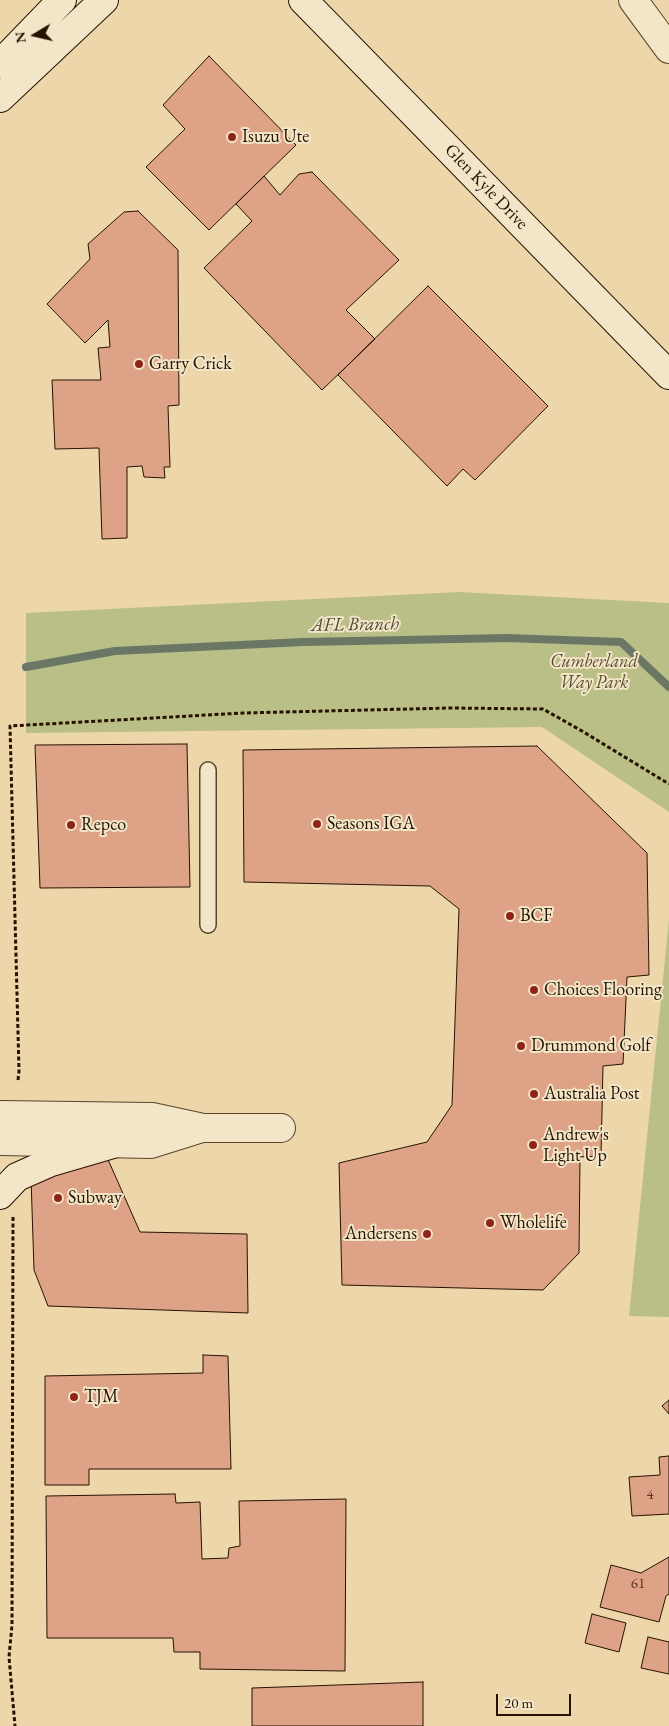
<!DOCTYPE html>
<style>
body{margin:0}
#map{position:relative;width:669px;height:1726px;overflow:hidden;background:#edd7aa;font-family:"EB Garamond",serif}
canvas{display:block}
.north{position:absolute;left:10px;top:10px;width:50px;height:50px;-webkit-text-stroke:4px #f3e5c8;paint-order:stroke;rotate:261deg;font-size:14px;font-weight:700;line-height:20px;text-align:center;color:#251300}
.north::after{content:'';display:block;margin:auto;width:18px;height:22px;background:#251300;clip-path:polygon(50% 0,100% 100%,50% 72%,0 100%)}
.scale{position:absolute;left:496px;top:1694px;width:75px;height:22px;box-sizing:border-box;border:2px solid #251300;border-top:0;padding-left:6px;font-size:15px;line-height:18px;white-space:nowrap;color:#251300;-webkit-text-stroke:4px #f3e5c8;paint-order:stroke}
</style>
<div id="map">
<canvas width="669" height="1726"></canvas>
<div class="north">N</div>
<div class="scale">20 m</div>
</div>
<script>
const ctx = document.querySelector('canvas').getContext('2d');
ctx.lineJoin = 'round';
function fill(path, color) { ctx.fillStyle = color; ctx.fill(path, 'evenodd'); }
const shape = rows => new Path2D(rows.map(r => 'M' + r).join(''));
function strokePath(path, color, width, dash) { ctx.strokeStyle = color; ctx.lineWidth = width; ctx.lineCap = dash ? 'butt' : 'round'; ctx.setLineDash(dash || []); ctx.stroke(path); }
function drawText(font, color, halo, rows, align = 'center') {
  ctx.font = font + ' "EB Garamond",serif'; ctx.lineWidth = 4; ctx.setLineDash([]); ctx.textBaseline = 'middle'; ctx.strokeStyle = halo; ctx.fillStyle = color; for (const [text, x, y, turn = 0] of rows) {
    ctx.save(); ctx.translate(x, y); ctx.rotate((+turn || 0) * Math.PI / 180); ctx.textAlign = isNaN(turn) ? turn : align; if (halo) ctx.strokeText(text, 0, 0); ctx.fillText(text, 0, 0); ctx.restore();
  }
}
const green = shape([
 [459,592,669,603,669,812,542,727,26,733,26,613],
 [669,919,669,1317,629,1316]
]);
const stream = shape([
 [26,667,115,651,303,642,507,638,621,642,669,687]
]);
const building = shape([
 [209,56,296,145,209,230,146,167,185,129,163,105,209,56],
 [312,172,399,260,346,310,375,339,322,390,204,268,252,221,236,204,264,176,280,195,299,174,312,172],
 [138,211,178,250,179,405,168,406,170,467,164,467,165,478,144,477,142,466,127,467,127,538,102,539,99,448,55,449,52,380,101,380,98,348,110,347,108,320,85,343,47,304,90,259,88,244,124,212,138,211],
 [428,286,548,406,475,480,463,469,447,486,338,375,428,286],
 [187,744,190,887,40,888,35,745,187,744],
 [537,746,647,853,649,975,627,977,623,1064,603,1066,601,1156,580,1157,579,1253,543,1290,342,1285,339,1163,427,1142,452,1105,459,909,430,886,244,882,243,750,537,746],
 [106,1155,140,1232,247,1234,248,1313,48,1306,34,1270,31,1178,106,1155],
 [203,1355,228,1356,231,1469,89,1469,89,1485,45,1485,45,1376,203,1373,203,1355],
 [669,1400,669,1414,662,1406,669,1400],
 [669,1456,669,1514,632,1516,629,1477,660,1475,659,1457,669,1456],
 [175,1494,176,1503,200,1502,202,1559,228,1558,229,1548,240,1546,239,1501,346,1499,345,1671,200,1669,200,1652,174,1652,173,1638,47,1638,46,1496,175,1494],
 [669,1557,669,1594,666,1596,659,1622,600,1607,611,1565,641,1573,669,1557],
 [592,1614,626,1623,619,1652,585,1643,592,1614],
 [648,1637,669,1642,669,1674,641,1668,648,1637],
 [423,1682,423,1726,252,1726,252,1688,423,1682]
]);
const path = shape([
 [18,1080,19,1071,10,726,243,713,451,708,543,709,582,731,669,784],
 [13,1217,12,1625,9,1657,15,1726]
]);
const lane = shape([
 [208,925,208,770]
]);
const street = shape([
 [633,0,669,49],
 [0,1115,152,1117,203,1128,281,1128],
 [0,1141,151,1144,199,1129]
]);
const secondary = shape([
 [303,0,669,375],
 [0,64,62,0],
 [0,98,104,0],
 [0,1195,17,1177,51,1162,116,1143]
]);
const markers = [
 [232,137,5,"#8f2418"],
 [139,364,5,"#8f2418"],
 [317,824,5,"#8f2418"],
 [71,825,5,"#8f2418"],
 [510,916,5,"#8f2418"],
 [534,990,5,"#8f2418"],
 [521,1046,5,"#8f2418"],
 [534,1094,5,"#8f2418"],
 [533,1145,5,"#8f2418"],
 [58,1198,5,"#8f2418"],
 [490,1223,5,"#8f2418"],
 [427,1234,5,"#8f2418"],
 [74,1397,5,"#8f2418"]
];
const numberNames = [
 ["4",650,1495],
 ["61",638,1584]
];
const poiNames = [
 ["Isuzu Ute",242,137],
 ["Garry Crick",149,364],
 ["Seasons IGA",327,824],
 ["Repco",81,825],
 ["BCF",520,916],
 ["Choices Flooring",544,990],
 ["Drummond Golf",531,1046],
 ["Australia Post",544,1094],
 ["Andrew's",543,1135],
 ["Light Up",543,1156],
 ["Subway",68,1198],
 ["Wholelife",500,1223],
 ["Andersens",417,1234,"right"],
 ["TJM",84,1397]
];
const streetNames = [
 ["Glen Kyle Drive",486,187,46]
];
const parkNames = [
 ["Cumberland",594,662],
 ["Way Park",594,683]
];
const waterNames = [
 ["AFL Branch",355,625,-1]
];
fill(green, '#babe87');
strokePath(stream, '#6b7765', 8);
fill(building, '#dea286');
strokePath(building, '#251300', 1);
strokePath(lane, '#57442a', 18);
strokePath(street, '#57442a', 30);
strokePath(secondary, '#251300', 30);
strokePath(path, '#251300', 3, [4, 2.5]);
strokePath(lane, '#f3e5c8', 15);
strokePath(street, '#f3e5c8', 28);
strokePath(secondary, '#f3e5c8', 28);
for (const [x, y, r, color] of markers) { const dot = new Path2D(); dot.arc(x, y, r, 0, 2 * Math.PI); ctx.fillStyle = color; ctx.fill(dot); strokePath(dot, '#f3e5c8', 2); }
drawText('15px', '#533722', null, numberNames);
drawText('18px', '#251300', '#f3e5c8', poiNames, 'left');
drawText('18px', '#251300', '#f3e5c8', streetNames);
drawText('italic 18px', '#594f2f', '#f3e5c8', parkNames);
drawText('italic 19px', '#4e4d3b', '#f3e5c8', waterNames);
</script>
